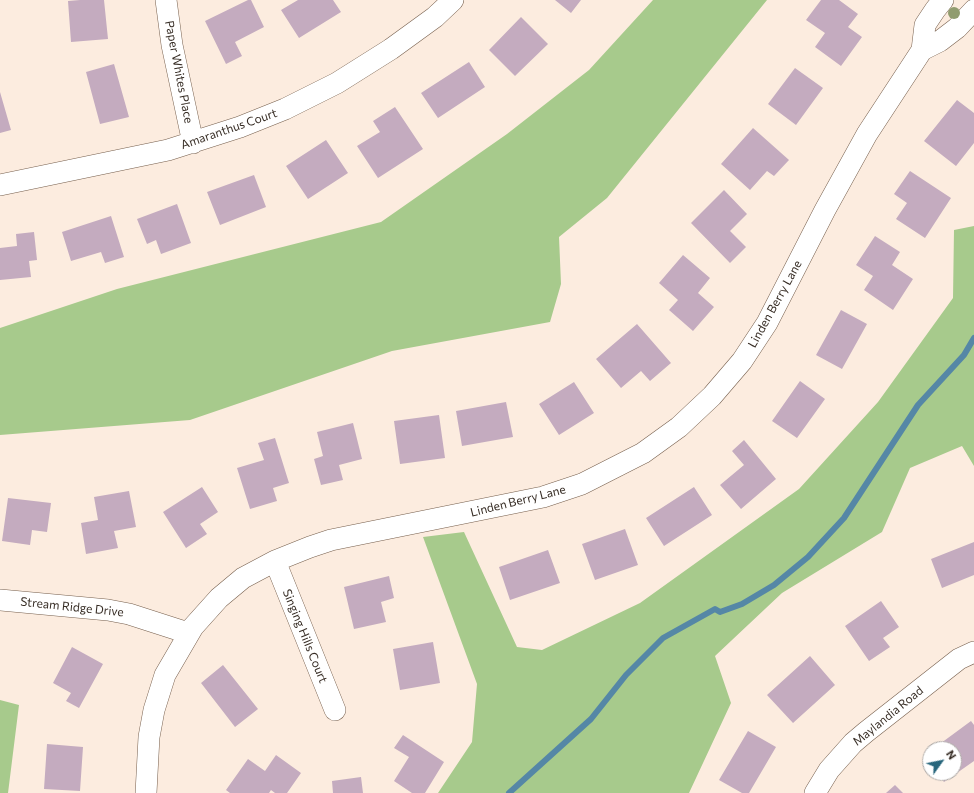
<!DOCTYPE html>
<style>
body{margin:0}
#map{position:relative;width:974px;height:793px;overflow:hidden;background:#fcecdf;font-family:Commissioner,sans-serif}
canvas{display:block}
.north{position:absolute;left:922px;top:741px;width:40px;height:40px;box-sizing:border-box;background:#fff;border:1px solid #afaba8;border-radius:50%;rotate:57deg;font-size:11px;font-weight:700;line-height:16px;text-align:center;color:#372d25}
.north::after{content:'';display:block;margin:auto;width:14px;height:18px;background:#28667c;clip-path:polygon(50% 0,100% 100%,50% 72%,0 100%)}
</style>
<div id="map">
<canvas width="974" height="793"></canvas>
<div class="north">N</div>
</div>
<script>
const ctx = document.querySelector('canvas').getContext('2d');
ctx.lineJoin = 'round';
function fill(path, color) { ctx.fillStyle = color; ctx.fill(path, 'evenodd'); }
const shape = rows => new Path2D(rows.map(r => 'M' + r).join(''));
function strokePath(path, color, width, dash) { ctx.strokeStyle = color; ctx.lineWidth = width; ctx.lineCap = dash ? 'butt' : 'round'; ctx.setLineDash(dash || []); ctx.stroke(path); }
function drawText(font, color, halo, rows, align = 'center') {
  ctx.font = font + ' Commissioner,sans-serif'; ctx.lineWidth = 3; ctx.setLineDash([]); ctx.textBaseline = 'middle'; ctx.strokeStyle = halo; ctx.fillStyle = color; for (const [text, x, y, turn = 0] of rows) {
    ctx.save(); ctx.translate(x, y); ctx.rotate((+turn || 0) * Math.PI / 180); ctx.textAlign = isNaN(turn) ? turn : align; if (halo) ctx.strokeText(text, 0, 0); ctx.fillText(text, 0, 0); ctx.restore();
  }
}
const green = shape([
 [653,0,767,0,607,198,559,237,561,284,550,322,392,351,190,420,0,435,0,328,117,289,381,222,507,134,589,70],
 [974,226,974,466,962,446,910,468,882,532,782,593,715,656,731,703,689,793,438,793,472,742,477,684,423,537,464,532,517,647,542,650,640,603,799,489,878,402,953,298,954,230],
 [0,700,19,705,8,793,0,793]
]);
const stream = shape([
 [509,793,591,719,626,675,663,638,715,609,720,612,742,604,774,585,808,557,844,518,918,405,964,355,974,338]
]);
const building = shape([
 [80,0,104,0,108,39,71,42,68,1],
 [248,0,251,0,264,27,235,42,242,56,226,64,205,21],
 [298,0,333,0,341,12,299,38,281,10],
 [555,0,581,0,571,13],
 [821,0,839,0,858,14,848,27,862,37,841,66,815,47,825,33,806,20],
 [521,17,548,44,515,76,489,50],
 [469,62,485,87,438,118,421,93],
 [114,64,129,117,100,124,86,72],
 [795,68,823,88,796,125,768,104],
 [0,92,11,130,0,133],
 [957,100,974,113,974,143,956,166,924,141],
 [395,107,423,149,378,178,357,146,380,132,373,121],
 [753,128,789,160,774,176,767,171,750,190,721,164],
 [326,140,348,173,308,199,286,166],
 [910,171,951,198,925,238,896,219,907,203,894,194],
 [254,175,266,207,220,225,207,192],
 [724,190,747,214,730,231,746,247,730,263,691,223],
 [177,204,191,243,161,254,156,240,147,244,137,219],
 [111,216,124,257,105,263,101,252,71,261,62,232],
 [34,232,37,260,29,261,31,277,0,280,0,248,17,246,16,234],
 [875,236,900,252,892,265,913,279,893,310,864,290,873,276,856,265],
 [683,255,710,278,698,293,714,307,693,331,669,310,678,300,659,283],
 [841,310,867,324,842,369,816,355],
 [637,324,671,363,650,381,641,371,621,388,596,359],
 [800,381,825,399,797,438,772,421],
 [574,382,594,413,559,435,539,404],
 [506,402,513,437,462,446,456,411],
 [439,415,445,458,400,464,394,421],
 [353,423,362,459,339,465,343,480,321,485,314,459,323,456,317,432],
 [275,438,289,483,273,488,277,501,250,509,237,468,264,460,258,443],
 [744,440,776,479,741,509,720,485,744,465,732,451],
 [202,487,218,512,200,524,207,534,186,548,163,512],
 [694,487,712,515,664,546,646,518],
 [129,491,136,527,114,531,118,548,86,554,81,523,98,520,94,497],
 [8,498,51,503,47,532,32,530,30,545,2,541],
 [625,529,638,565,595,580,582,544],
 [974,542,974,575,942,588,931,559],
 [548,550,560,583,510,600,499,567],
 [389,576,394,598,381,602,386,622,354,629,344,587],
 [881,601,899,627,883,638,890,647,869,661,845,626],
 [433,642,440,683,400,690,393,649],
 [72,647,103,664,79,708,66,701,71,693,53,683],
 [810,656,835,685,793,723,767,695],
 [223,665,258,709,235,727,201,683],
 [971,721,974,725,974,761,944,782,938,773,954,773,954,749,933,749],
 [748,731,776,747,749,793,742,793,719,780],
 [403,735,444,762,425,793,412,793,394,781,409,757,394,748],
 [47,744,83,747,80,791,44,789],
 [930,751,930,763,924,755],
 [276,755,301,773,287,793,275,793,271,790,269,793,230,793,226,790,248,759,265,771],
 [361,777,363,793,333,793,332,781],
 [895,785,903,793,886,793]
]);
const minor = shape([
 [166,0,172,45,193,143],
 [922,50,940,41,957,28,974,10],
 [0,185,168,150,240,127,285,109,337,83,391,49,435,17,453,0],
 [275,561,335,710],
 [0,600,108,610,129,614,188,633],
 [146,793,149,737,154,710,165,675,193,627,219,598,243,578,275,561,310,547,331,540,543,497,582,484,643,453,679,427,712,396,742,361,767,323,825,210,867,134,922,50,925,25,935,10,943,0],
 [815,793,829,770,853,743,866,732,959,659,974,652]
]);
const trees = [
 [954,13]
];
const streetNames = [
 ["Paper Whites Place",179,72,79],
 ["Amaranthus Court",229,129,-19],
 ["Linden Berry Lane",775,304,-61],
 ["Linden Berry Lane",518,501,-14],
 ["Stream Ridge Drive",72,607,6],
 ["Singing Hills Court",305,636,68],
 ["Maylandia Road",888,716,-39]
];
fill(green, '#a7ca8c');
strokePath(stream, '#5587a6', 6);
fill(building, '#c4abbf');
strokePath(minor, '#765f4d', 22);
strokePath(minor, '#fff', 21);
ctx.fillStyle = '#909c6f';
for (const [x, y] of trees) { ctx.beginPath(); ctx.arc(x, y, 6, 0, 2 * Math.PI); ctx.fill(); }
drawText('12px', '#372d25', '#fff', streetNames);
</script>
